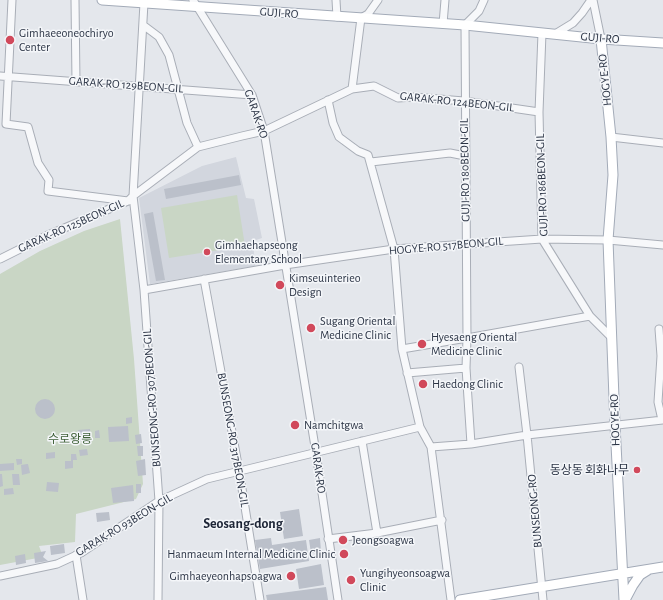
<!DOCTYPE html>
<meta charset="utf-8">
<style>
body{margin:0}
canvas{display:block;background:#e4e7ec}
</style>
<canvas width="663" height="600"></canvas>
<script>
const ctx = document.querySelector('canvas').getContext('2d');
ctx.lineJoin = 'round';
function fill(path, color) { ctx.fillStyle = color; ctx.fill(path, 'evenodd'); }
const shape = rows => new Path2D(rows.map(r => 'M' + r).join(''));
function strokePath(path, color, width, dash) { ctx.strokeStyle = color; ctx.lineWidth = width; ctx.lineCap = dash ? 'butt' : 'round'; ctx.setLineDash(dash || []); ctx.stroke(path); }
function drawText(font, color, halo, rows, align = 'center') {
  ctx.font = font + ' "Alegreya Sans","Noto Sans KR",sans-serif'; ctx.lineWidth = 3; ctx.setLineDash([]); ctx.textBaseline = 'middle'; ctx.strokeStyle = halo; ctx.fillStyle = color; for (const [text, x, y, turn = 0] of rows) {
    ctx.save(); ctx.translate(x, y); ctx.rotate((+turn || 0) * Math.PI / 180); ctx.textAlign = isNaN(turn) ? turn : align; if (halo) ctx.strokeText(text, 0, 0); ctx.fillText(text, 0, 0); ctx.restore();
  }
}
const built = shape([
 [236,157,246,198,254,199,262,238,253,241,255,266,150,284,139,198,202,166]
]);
const green = shape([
 [237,195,245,246,169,258,161,208],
 [120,219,134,359,143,484,136,499,76,514,75,542,39,546,43,557,0,565,0,274,40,251,84,231]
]);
const building = shape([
 [239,175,241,185,166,199,164,189],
 [153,212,165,280,156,281,144,214],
 '35 409a10 10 0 1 1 20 0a10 10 0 1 1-20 0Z',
 [132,417,132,423,126,424,126,418],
 [128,426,129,441,109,442,108,427],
 [90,429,91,440,79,441,78,430],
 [99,430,100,438,95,438,95,431],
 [141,434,142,443,136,444,135,435],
 [137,446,143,446,143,456,138,456],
 [87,449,88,455,80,456,79,450],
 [55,452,55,458,46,459,46,453],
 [71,454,76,454,77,460,73,460,73,468,65,469,65,461,71,461],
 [16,459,22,459,22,464,17,465],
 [145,459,146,475,138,476,136,461],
 [14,463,14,470,0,471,0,464],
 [27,464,28,464,30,473,22,475,21,465],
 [0,474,2,474,3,486,0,487],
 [12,474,19,474,20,485,13,485],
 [47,482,59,483,58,492,46,491],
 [136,484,141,484,141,493,136,493],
 [133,485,134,501,113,503,111,488],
 [13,488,14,494,4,495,4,489],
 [299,509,303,536,284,539,280,512],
 [109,512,110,520,97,522,96,513],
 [271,538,272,545,306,540,309,561,260,569,255,540],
 [320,538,321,552,311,553,309,540],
 [64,544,65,553,51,555,50,546],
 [46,551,43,557,48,561,35,563,34,553],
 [25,554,26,563,16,565,15,556],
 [321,564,324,585,299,589,296,569],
 [326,587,328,600,267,600,266,595]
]);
const minor = shape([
 [12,0,6,124,28,127,38,163,49,180,48,191,128,201],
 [75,0,76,82],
 [193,0,252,95,264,131,316,453,338,600],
 [336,0,337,17],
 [593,0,601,39],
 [144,3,133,196,144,290,159,501,158,600],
 [443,24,445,0],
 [143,25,159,37,169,55,187,123,198,147],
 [542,33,539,112,542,239,590,316,612,338],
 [555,34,573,23,582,13,591,0],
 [0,76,252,95],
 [352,89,361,18,368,14,378,0],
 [328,100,333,123,339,137,358,151,368,155,394,249,402,349,420,427,431,447,451,600],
 [611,137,663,143],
 [371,162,450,153,465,156],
 [0,259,48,235,128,201,133,196,198,147,242,136,264,131,352,89,374,86,398,98,414,97,464,101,539,112],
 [204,279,239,470,260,600],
 [144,290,285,265,394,249,542,239,608,240,663,245],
 [659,329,661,356,658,402,662,420],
 [402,349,467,338,590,316],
 [519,367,527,435,543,600],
 [407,373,466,368],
 [471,444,466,368,467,338,465,25,479,11,484,0],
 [431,447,471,444,527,435,663,420],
 [377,533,442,520],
 [328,539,377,533,362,441],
 [76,555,83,600],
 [0,576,57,564,81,553,159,501,207,479,420,427]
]);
const major = shape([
 [102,0,465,25,601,39,663,43],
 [601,39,611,137,613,175,608,240,615,425,624,600],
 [460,600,663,567],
 [625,600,633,585,640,575,648,570]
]);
const markers = [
 [10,40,5,"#d1495b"],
 [207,252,4,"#d1495b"],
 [280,285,5,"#d1495b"],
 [311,328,5,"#d1495b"],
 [422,344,5,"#d1495b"],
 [423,384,5,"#d1495b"],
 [295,425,5,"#d1495b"],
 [637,470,4,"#d1495b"],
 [343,540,5,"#d1495b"],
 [344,554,5,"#d1495b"],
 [291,576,5,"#d1495b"],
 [351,580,5,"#d1495b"]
];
const streetNames = [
 ["GUJI-RO",279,13,4],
 ["GUJI-RO",600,38,5],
 ["HOGYE-RO",605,80,-96],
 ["GARAK-RO 129BEON-GIL",126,85,4],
 ["GARAK-RO 124BEON-GIL",457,102,6],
 ["GARAK-RO",256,114,71],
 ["GUJI-RO 180BEON-GIL",465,170,-91],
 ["GUJI-RO 186BEON-GIL",542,185,-92],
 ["GARAK-RO 125BEON-GIL",71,226,-24],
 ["HOGYE-RO 517BEON-GIL",446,246,-5],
 ["BUNSEONG-RO 307BEON-GIL",152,398,-94],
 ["HOGYE-RO",615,420,-92],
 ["BUNSEONG-RO 317BEON-GIL",233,440,80],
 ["GARAK-RO",318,468,82],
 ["BUNSEONG-RO",535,511,-95],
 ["GARAK-RO 93BEON-GIL",124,525,-31]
];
const poiNames = [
 ["Gimhaeeoneochiryo",19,33],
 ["Center",19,47],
 ["Gimhaehapseong",215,245],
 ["Elementary School",215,259],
 ["Kimseuinterieo",289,278],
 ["Design",289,292],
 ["Sugang Oriental",320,321],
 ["Medicine Clinic",320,335],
 ["Hyesaeng Oriental",431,337],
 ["Medicine Clinic",431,351],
 ["Haedong Clinic",432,384],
 ["Namchitgwa",304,425],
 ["동상동 회화나무",629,470,"right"],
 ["Jeongsoagwa",352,540],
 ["Hanmaeum Internal Medicine Clinic",335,554,"right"],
 ["Yungihyeonsoagwa",360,573],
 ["Clinic",360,587],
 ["Gimhaeyeonhapsoagwa",282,576,"right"]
];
const parkNames = [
 ["수로왕릉",70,439]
];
const quarterNames = [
 ["Seosang-dong",243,524]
];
fill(built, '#d2d6de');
fill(green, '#c9d6c5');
fill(building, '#bbc0ca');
strokePath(minor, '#a9aeb7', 9);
strokePath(major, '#a3abb8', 11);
strokePath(minor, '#f7f8fa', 7);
strokePath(major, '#fff', 9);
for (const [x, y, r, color] of markers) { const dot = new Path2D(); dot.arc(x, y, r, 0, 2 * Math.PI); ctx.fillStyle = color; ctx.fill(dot); strokePath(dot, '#f4f6f9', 1.5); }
drawText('12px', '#2b3445', '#f4f6f9', streetNames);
drawText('12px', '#2b3445', '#f4f6f9', poiNames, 'left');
drawText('12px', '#3f6138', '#f4f6f9', parkNames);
drawText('bold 14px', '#1d2536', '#f4f6f9', quarterNames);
</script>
